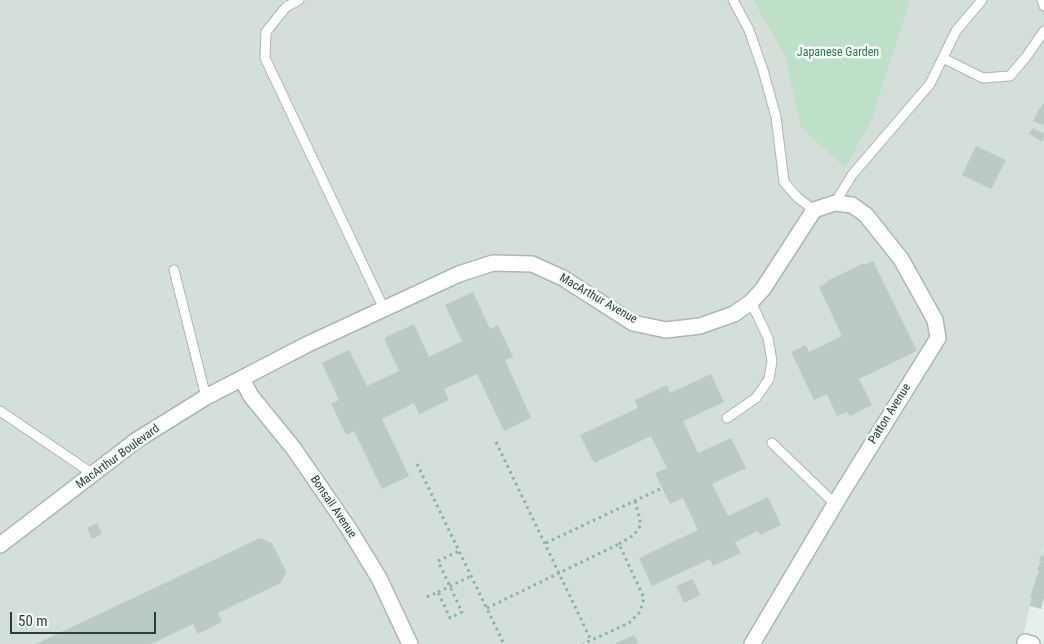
<!DOCTYPE html>
<style>
body{margin:0}
#map{position:relative;width:1044px;height:644px;overflow:hidden;background:#e6efeb;font-family:"Roboto Condensed",sans-serif}
canvas{display:block}
.scale{position:absolute;left:10px;top:612px;width:146px;height:22px;box-sizing:border-box;border:2px solid #24423a;border-top:0;padding-left:6px;font-size:15px;line-height:18px;white-space:nowrap;color:#24423a;-webkit-text-stroke:4px #f7fbf9;paint-order:stroke}
</style>
<div id="map">
<canvas width="1044" height="644"></canvas>
<div class="scale">50 m</div>
</div>
<script>
const ctx = document.querySelector('canvas').getContext('2d');
ctx.lineJoin = 'round';
function fill(path, color) { ctx.fillStyle = color; ctx.fill(path, 'evenodd'); }
const shape = rows => new Path2D(rows.map(r => 'M' + r).join(''));
function strokePath(path, color, width, dash) { ctx.strokeStyle = color; ctx.lineWidth = width; ctx.lineCap = dash ? 'butt' : 'round'; ctx.setLineDash(dash || []); ctx.stroke(path); }
function drawText(font, color, halo, rows, align = 'center') {
  ctx.font = font + ' "Roboto Condensed",sans-serif'; ctx.lineWidth = 5; ctx.setLineDash([]); ctx.textBaseline = 'middle'; ctx.strokeStyle = halo; ctx.fillStyle = color; for (const [text, x, y, turn = 0] of rows) {
    ctx.save(); ctx.translate(x, y); ctx.rotate((+turn || 0) * Math.PI / 180); ctx.textAlign = isNaN(turn) ? turn : align; if (halo) ctx.strokeText(text, 0, 0); ctx.fillText(text, 0, 0); ctx.restore();
  }
}
const built = shape([
 [0,0,1044,0,1044,547,1021,644,0,644]
]);
const green = shape([
 [753,0,910,0,871,121,845,168,801,127,785,56]
]);
const building = shape([
 [1042,104,1044,105,1044,126,1033,121],
 [1033,128,1044,134,1043,142,1029,134],
 [976,146,1006,160,991,189,962,175],
 [873,261,917,351,859,379,872,405,850,416,847,412,837,416,827,394,814,400,791,352,806,345,809,352,842,336,819,287,828,282,827,281,864,263,864,265],
 [473,292,490,329,498,325,513,357,505,360,531,418,504,431,477,374,444,389,449,400,419,414,414,403,382,419,409,476,382,489,354,431,346,435,331,403,339,400,322,363,349,350,367,386,399,371,384,338,414,324,429,357,462,341,445,305],
 [711,374,724,402,683,421,698,453,731,438,746,468,712,484,728,516,768,497,781,525,760,535,758,531,735,542,741,553,713,566,710,559,652,586,639,558,698,530,683,498,670,504,655,473,667,468,651,436,594,463,580,435,638,408,635,400,667,385,670,393],
 [97,523,102,534,92,539,87,528],
 [260,538,272,543,286,571,281,583,218,613,222,622,198,634,193,624,151,644,36,644],
 [1044,551,1044,598,1041,609,1030,606,1032,597,1030,597,1039,570,1037,570,1041,561,1039,561,1040,556,1042,556],
 [693,579,700,595,684,603,676,586],
 [634,635,639,644,614,644]
]);
const path = shape([
 [496,442,591,640],
 [417,464,504,644],
 [546,543,662,488],
 [619,544,634,535,641,525,635,501],
 [438,592,471,576],
 [427,597,438,592,450,618,462,612,438,561,459,551],
 [487,608,619,544,644,598,640,612,629,623,583,644]
]);
const service = shape([
 [299,0,286,7,266,32,265,58,384,309],
 [733,0,749,30,763,70,776,117,784,182,798,198,814,210],
 [1042,0,1044,6],
 [943,58,983,78,1010,76,1026,57,1044,31],
 [835,203,852,175,930,84,956,31,982,0],
 [174,270,206,397],
 [0,411,93,474],
 [727,418,756,398,769,379,772,361,768,338,751,302],
 [772,443,835,504]
]);
const minor = shape([
 [242,379,251,396,294,449,349,529,379,578,410,644],
 [0,545,137,440,206,397,306,345,459,274,493,263,532,264,563,278,633,323,666,330,700,326,734,314,751,302,763,289,814,210,835,203,852,205,866,215,901,259,935,320,938,338,841,494,752,644],
 [1025,642,1032,644]
]);
const parkNames = [
 ["Japanese Garden",838,53]
];
const streetNames = [
 ["MacArthur Avenue",598,299,30],
 ["Patton Avenue",890,414,-58],
 ["MacArthur Boulevard",118,457,-36],
 ["Bonsall Avenue",333,507,56]
];
fill(built, '#d4dfda');
fill(green, '#bfe0c8');
fill(building, '#bbcac4');
strokePath(service, '#a8b8b2', 11);
strokePath(minor, '#a8b8b2', 18);
strokePath(path, '#86b3a5', 3, [2.5, 4]);
strokePath(service, '#fff', 9);
strokePath(minor, '#fff', 15);
drawText('12px', '#2d7a4b', '#f7fbf9', parkNames);
drawText('12px', '#24423a', '#f7fbf9', streetNames);
</script>
